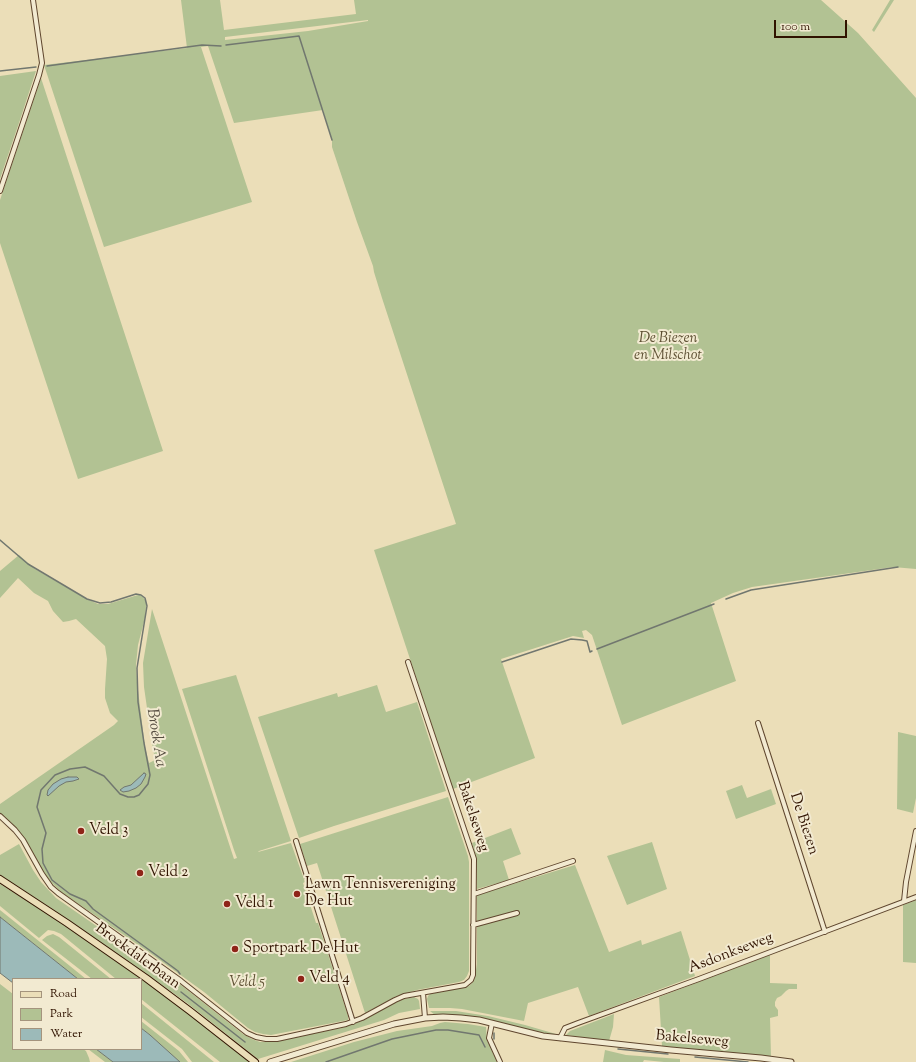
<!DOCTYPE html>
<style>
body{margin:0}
#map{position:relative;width:916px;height:1062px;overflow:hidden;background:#ebdeb8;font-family:"Sorts Mill Goudy",serif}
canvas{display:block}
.legend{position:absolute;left:12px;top:978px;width:130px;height:72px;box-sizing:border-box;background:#f2ead1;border:1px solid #a4947d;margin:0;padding:5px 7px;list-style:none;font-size:12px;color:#301300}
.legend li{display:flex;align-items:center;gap:8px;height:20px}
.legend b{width:20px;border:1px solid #a4947d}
.scale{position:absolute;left:774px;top:20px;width:73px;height:18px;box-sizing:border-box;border:2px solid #301300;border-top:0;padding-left:5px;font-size:12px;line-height:14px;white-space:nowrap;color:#301300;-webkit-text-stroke:3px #f2ead1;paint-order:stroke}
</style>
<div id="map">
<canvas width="916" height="1062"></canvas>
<ul class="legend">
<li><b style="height:5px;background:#ebdeb8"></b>Road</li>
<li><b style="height:11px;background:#b2c293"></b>Park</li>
<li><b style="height:11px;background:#9cbab9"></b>Water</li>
</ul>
<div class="scale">100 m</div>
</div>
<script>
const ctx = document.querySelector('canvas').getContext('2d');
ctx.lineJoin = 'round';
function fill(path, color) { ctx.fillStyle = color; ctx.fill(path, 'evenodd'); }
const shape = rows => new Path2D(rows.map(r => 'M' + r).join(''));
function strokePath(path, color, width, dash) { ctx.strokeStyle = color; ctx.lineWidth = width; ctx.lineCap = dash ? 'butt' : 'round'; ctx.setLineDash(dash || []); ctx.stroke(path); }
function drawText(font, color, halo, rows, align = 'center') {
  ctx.font = font + ' "Sorts Mill Goudy",serif'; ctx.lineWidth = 4; ctx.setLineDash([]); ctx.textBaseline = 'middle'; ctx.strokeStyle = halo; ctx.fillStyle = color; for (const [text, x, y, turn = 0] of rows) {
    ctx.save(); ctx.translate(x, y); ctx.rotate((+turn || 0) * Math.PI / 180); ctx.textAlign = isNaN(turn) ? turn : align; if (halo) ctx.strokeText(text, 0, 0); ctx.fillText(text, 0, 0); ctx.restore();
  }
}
const green = shape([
 [181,0,220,0,224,30,356,14,354,0,821,0,858,33,916,98,916,569,893,567,752,587,733,593,711,603,736,681,622,725,592,635,586,630,582,631,584,638,573,636,501,659,535,758,453,789,374,550,456,524,382,298,374,272,373,266,357,222,332,147,332,140,323,110,234,123,208,46,201,47,252,202,104,247,44,65,187,48],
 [368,20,368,21,308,31,225,40,225,37],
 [890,0,894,0,874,32,872,30],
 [36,71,20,120,0,179,0,76],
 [41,78,163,451,78,479,0,243,0,200],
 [19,555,35,569,87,599,98,604,108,604,138,595,140,595,143,597,146,601,146,607,145,618,138,645,136,665,137,682,145,747,149,763,155,760,152,743,144,687,143,663,152,609,234,859,237,858,234,850,182,689,236,675,291,841,259,851,258,852,291,843,305,882,303,883,316,923,318,923,348,1016,348,1020,271,1035,263,1034,255,1032,248,1028,204,992,150,953,61,892,48,879,18,831,0,814,0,804,114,725,118,721,110,713,105,698,105,689,107,659,105,646,76,619,69,621,63,622,53,611,48,601,34,593,18,578,0,598,0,571],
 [377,685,386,712,417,702,446,791,334,826,299,838,258,717,337,693,338,697],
 [898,732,916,736,916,798,913,813,897,809],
 [742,785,747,798,771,789,776,804,736,819,726,791],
 [448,797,468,856,469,862,469,971,467,976,464,980,459,982,417,990,397,996,365,1013,317,863,307,866,300,844],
 [511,828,521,854,503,861,509,880,477,889,477,860,472,843],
 [652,842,667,889,627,905,607,856],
 [19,844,33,870,41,882,56,898,176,981,243,1034,252,1039,260,1042,270,1042,342,1028,364,1020,394,1003,404,999,414,997,418,999,419,1001,420,1009,399,1013,384,1020,258,1059,187,1003,144,972,54,910,0,875,0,855],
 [575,865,609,952,641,940,642,945,681,931,695,976,589,1016,578,987,528,1003,524,1021,462,1009,450,1008,429,1008,427,999,428,996,430,994,469,986,473,982,475,977,477,964,477,895],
 [0,884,50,915,140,978,183,1009,250,1061,247,1062,220,1062,141,999,141,979,116,979,61,934,54,931,48,930,39,938,0,906],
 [916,900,916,963,903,962,903,905],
 [0,910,70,966,86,979,78,979,0,917],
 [53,934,59,937,111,979,92,979,42,940,47,936],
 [770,955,770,983,797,984,797,989,789,989,786,991,781,996,777,998,775,1002,775,1006,778,1010,778,1016,770,1018,771,1057,662,1046,659,997],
 [0,984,13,994,13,1049,83,1049,86,1051,89,1058,90,1062,0,1062],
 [141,1003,214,1062,192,1062,182,1049,141,1017],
 [430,1011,456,1011,488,1016,525,1025,556,1034,555,1035,540,1032,475,1017,455,1015,435,1015],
 [614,1014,613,1027,609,1041,566,1035,570,1031],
 [141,1021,179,1051,188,1062,180,1062,174,1057,150,1035,141,1028],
 [445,1022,468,1024,486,1027,487,1040,497,1062,291,1062,354,1042,397,1031,432,1026,440,1023],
 [88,1049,96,1049,113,1062,105,1062],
 [605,1050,626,1055,680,1059,680,1062,664,1062,644,1060,643,1062,603,1062]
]);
const water = shape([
 [144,773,146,774,145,777,141,784,136,788,129,791,123,792,120,790,124,787,131,785,144,773],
 [68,777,77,777,79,779,73,781,66,782,59,786,48,796,47,795,48,790,53,784,61,779,68,777],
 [0,917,78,979,13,979,13,983,0,973,0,917],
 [141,1028,150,1035,180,1062,113,1062,96,1049,141,1049,141,1028]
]);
const stream = shape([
 [226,45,299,36,332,140],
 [47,66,202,45,221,46],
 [0,71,36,67],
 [0,540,28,564,87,599,100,603,111,602,136,594,141,595,145,598,147,606,137,668,138,702,144,743,150,775,148,784,139,795,134,797,128,797,120,794,104,776,85,767,70,769,55,775,41,790,37,807,46,833,42,849,43,863,52,880,70,894,86,901,93,909,174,968,178,971,180,974],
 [726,599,751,590,898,567],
 [597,649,714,604],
 [502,662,571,639,582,640,587,641,590,652,592,651],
 [181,992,245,1042],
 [494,1033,494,1039],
 [618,1049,668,1054],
 [695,1057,748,1062],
 [326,1062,392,1039,436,1030,448,1030,479,1035,485,1047]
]);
const minor = shape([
 [0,191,39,75,42,63,33,0],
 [758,723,825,932],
 [0,816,15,830,23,840,42,874,51,887,58,893,181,981,247,1033,256,1037,266,1039,277,1039,346,1024,362,1018,395,1000,404,996,465,985,471,980,473,975,474,859,408,662],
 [296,841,353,1022],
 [474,894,573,861],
 [904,901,906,882,916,831],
 [473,925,517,913],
 [423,993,425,1018],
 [492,1023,489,1038,500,1062],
 [560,1038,565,1028,578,1023,699,979,916,897]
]);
const tertiary = shape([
 [270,1062,394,1024,425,1018,443,1017,461,1018,479,1020,543,1036,671,1050,761,1058,791,1062]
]);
const primary = shape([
 [0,879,67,923,146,978,190,1011,255,1062]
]);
const markers = [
 [81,831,4,"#8f2418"],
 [140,873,4,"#8f2418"],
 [297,894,4,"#8f2418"],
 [227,904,4,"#8f2418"],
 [235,949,4,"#8f2418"],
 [301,979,4,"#8f2418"]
];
const parkNames = [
 ["De Biezen",668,339],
 ["en Milschot",668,356],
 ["Veld 5",247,983]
];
const streetNames = [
 ["Bakelseweg",472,817,72],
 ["De Biezen",803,824,72],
 ["Asdonkseweg",731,954,-21],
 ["Broekdalerbaan",137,957,36],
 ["Bakelseweg",692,1040,5]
];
const poiNames = [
 ["Veld 3",89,831],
 ["Veld 2",148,873],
 ["Lawn Tennisvereniging",305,885],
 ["De Hut",305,902],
 ["Veld 1",235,904],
 ["Sportpark De Hut",243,949],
 ["Veld 4",309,979]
];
const waterNames = [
 ["Broek Aa",155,738,81]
];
fill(green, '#b2c293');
fill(water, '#9cbab9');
strokePath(water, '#71776f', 1);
strokePath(stream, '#71776f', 1.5);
strokePath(minor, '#5f462e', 6);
strokePath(tertiary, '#5f462e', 7);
strokePath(primary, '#301300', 8);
strokePath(minor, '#f2ead1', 4);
strokePath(tertiary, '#f2ead1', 5);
strokePath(primary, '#ebdeb8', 6);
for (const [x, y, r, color] of markers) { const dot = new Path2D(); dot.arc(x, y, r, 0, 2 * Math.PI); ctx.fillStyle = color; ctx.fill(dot); strokePath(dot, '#f2ead1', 1.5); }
drawText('italic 15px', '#5e5033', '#f2ead1', parkNames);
drawText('15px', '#301300', '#f2ead1', streetNames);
drawText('15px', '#301300', '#f2ead1', poiNames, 'left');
drawText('italic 16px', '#564d41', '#f2ead1', waterNames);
</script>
